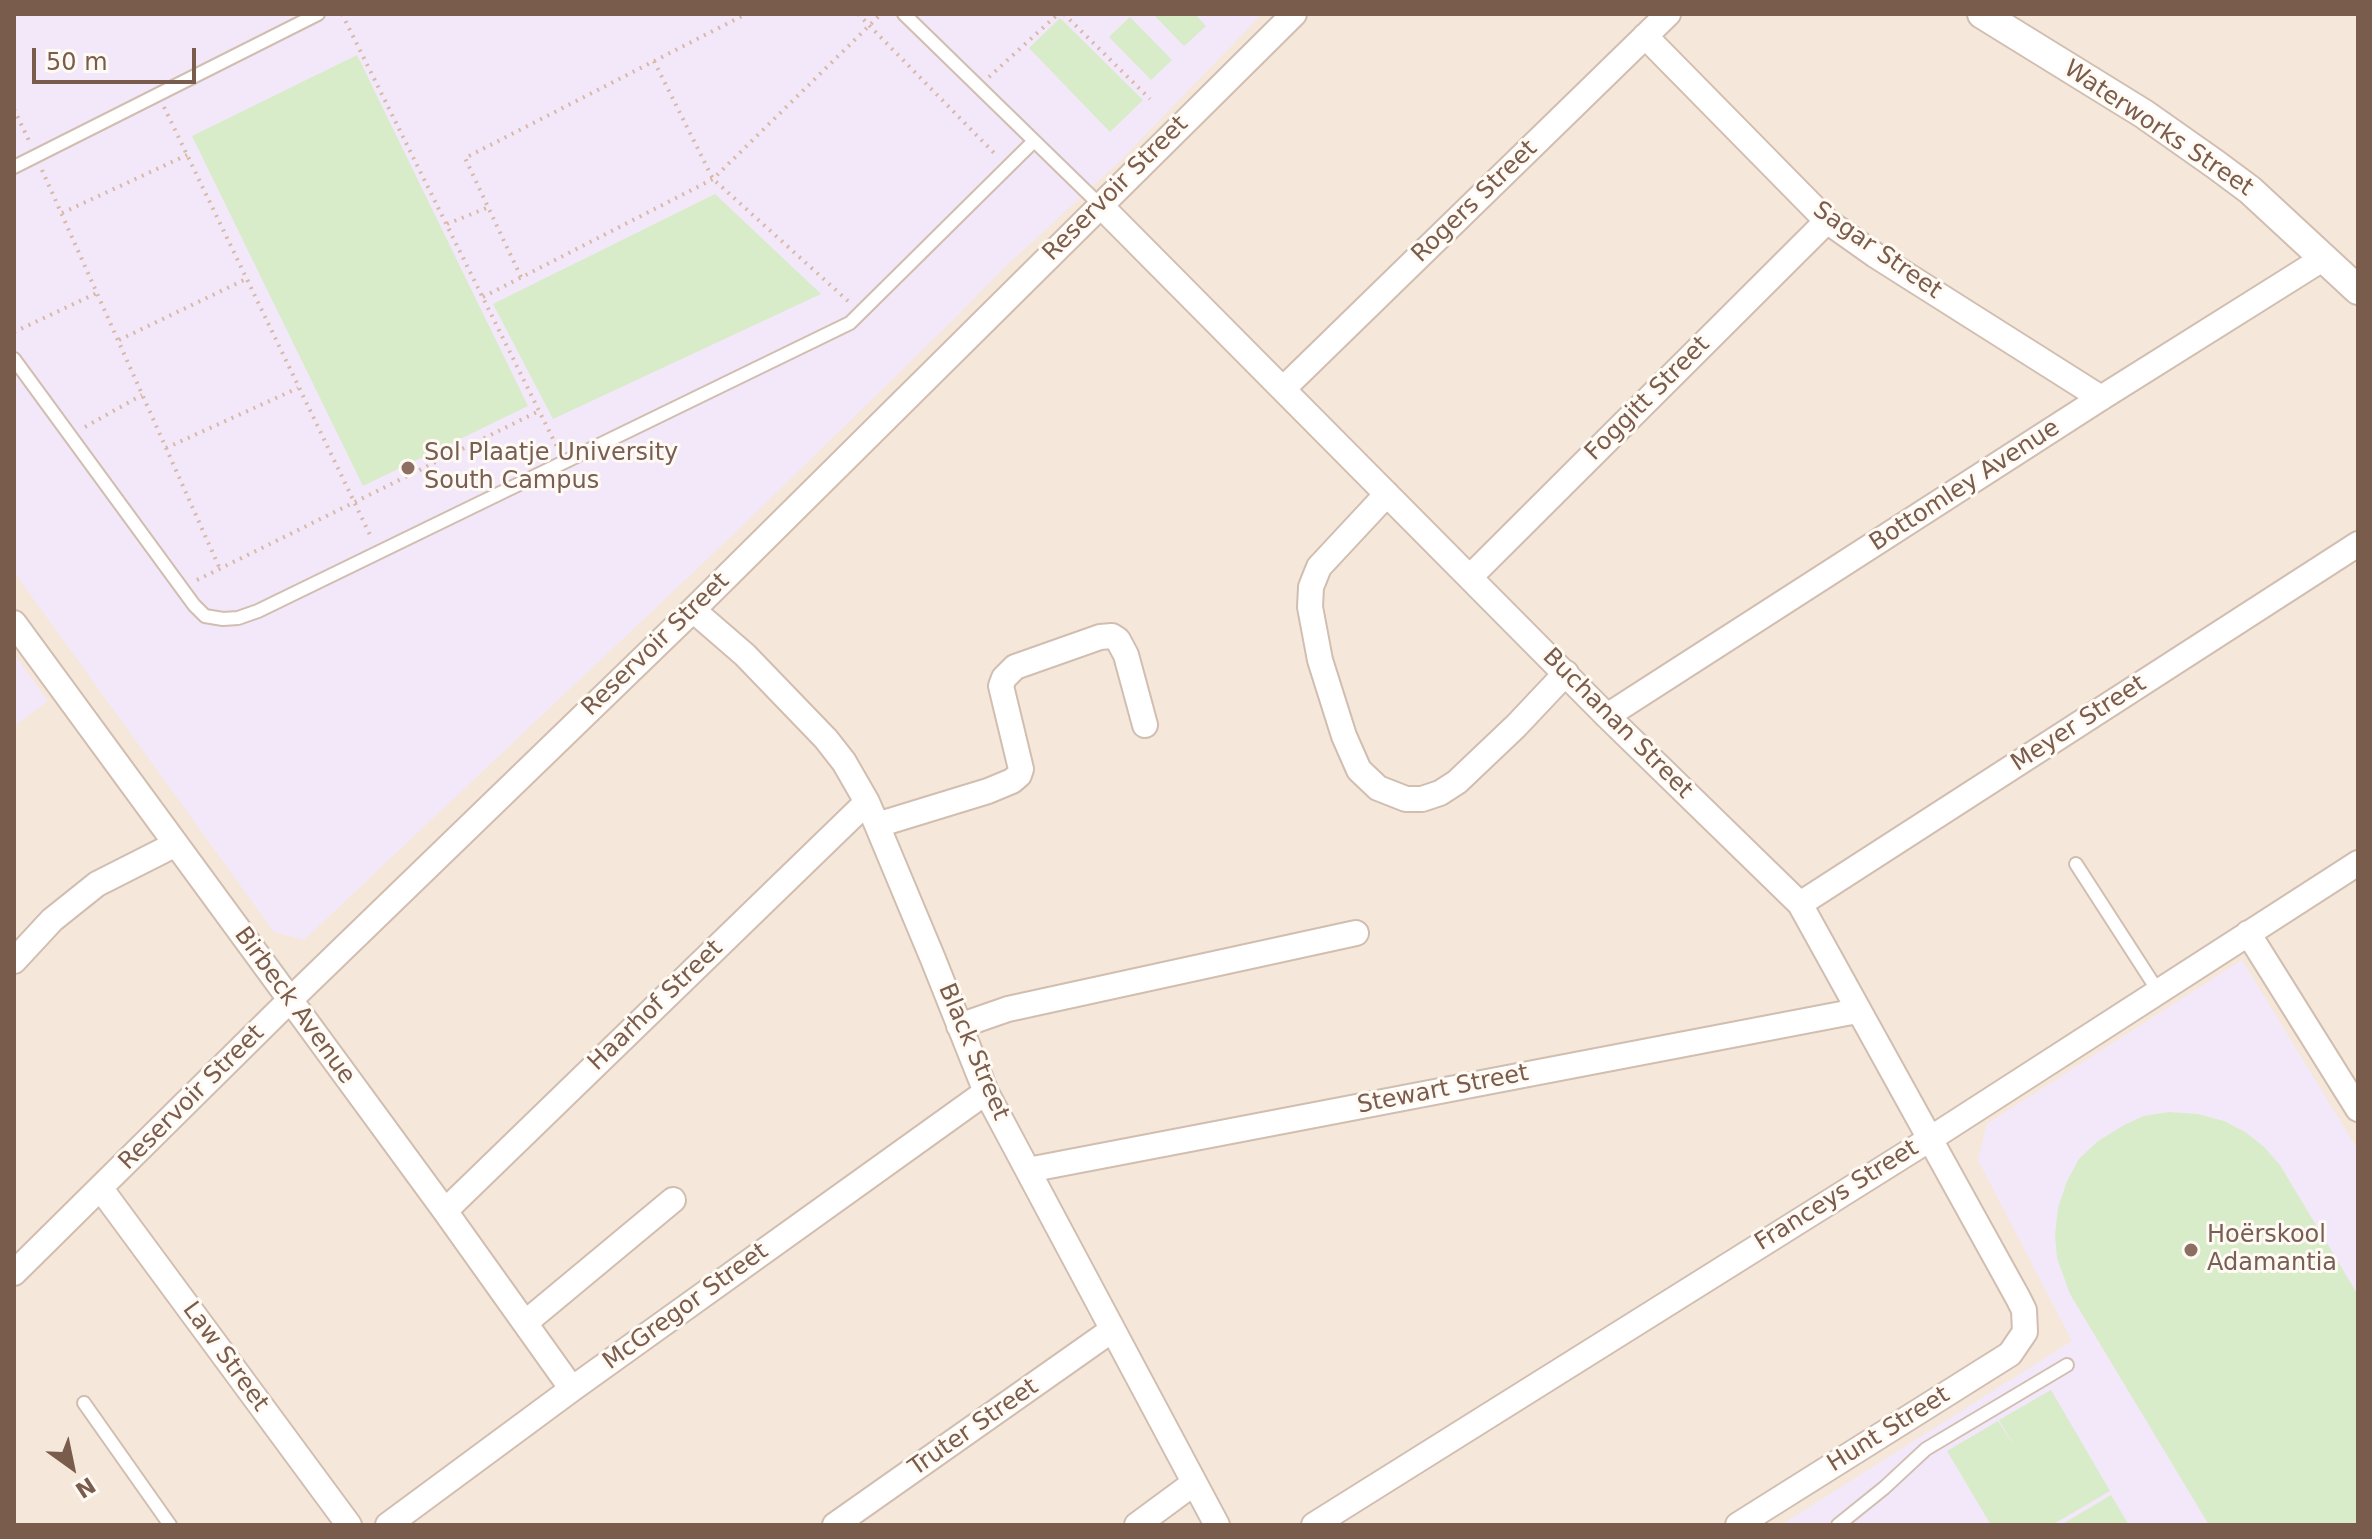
<!DOCTYPE html>
<meta charset="utf-8">
<style>
body{margin:0}
#map{position:relative;width:2372px;height:1539px;overflow:hidden;background:#fdf6ec;font-family:"DejaVu Sans",sans-serif}
canvas{display:block}
.frame{position:absolute;inset:0;border:16px solid #7a5c4d;pointer-events:none}
.north{position:absolute;left:32px;top:1427px;width:80px;height:80px;-webkit-text-stroke:6px #fffaf3;paint-order:stroke;rotate:147deg;font-size:22px;font-weight:700;line-height:32px;text-align:center;color:#7a5c4d}
.north::after{content:'';display:block;margin:auto;width:28px;height:36px;background:#7a5c4d;clip-path:polygon(50% 0,100% 100%,50% 72%,0 100%)}
.scale{position:absolute;left:32px;top:48px;width:164px;height:36px;box-sizing:border-box;border:4px solid #7a5c4d;border-top:0;padding-left:10px;font-size:24px;line-height:28px;white-space:nowrap;color:#7a5c4d;-webkit-text-stroke:6px #fffaf3;paint-order:stroke}
</style>
<div id="map">
<canvas width="2372" height="1539"></canvas>
<div class="frame"></div>
<div class="north">N</div>
<div class="scale">50 m</div>
</div>
<script>
const ctx = document.querySelector('canvas').getContext('2d');
ctx.lineJoin = 'round';
function fill(path, color) { ctx.fillStyle = color; ctx.fill(path, 'evenodd'); }
const shape = rows => new Path2D(rows.map(r => 'M' + r).join(''));
function strokePath(path, color, width, dash) { ctx.strokeStyle = color; ctx.lineWidth = width; ctx.lineCap = dash ? 'butt' : 'round'; ctx.setLineDash(dash || []); ctx.stroke(path); }
function drawText(font, color, halo, rows, align = 'center') {
  ctx.font = font + ' "DejaVu Sans",sans-serif'; ctx.lineWidth = 6; ctx.setLineDash([]); ctx.textBaseline = 'middle'; ctx.strokeStyle = halo; ctx.fillStyle = color; for (const [text, x, y, turn = 0] of rows) {
    ctx.save(); ctx.translate(x, y); ctx.rotate((+turn || 0) * Math.PI / 180); ctx.textAlign = isNaN(turn) ? turn : align; if (halo) ctx.strokeText(text, 0, 0); ctx.fillText(text, 0, 0); ctx.restore();
  }
}
const residential = shape([
 [14,14,2358,14,2358,1525,14,1525]
]);
const education = shape([
 [14,14,1262,14,1120,161,1005,267,953,320,737,531,304,940,274,932,14,572],
 [14,654,48,701,14,726],
 [2242,960,2358,1150,2358,1525,1781,1525,2072,1341,1978,1160,1987,1124]
]);
const green = shape([
 [1153,14,1195,14,1206,26,1184,46],
 [1130,17,1172,60,1151,80,1109,37],
 [1060,18,1143,100,1110,132,1029,48],
 [357,55,528,406,363,486,192,136],
 [715,194,821,294,553,419,493,304],
 [2169,1112,2198,1114,2224,1121,2245,1132,2263,1146,2280,1165,2358,1295,2358,1525,2209,1525,2070,1294,2057,1258,2055,1235,2058,1208,2067,1181,2079,1159,2098,1141,2126,1124,2144,1116],
 [2051,1390,2110,1491,2052,1525,1991,1525,1947,1451,1998,1421,2016,1449,1999,1420],
 [2111,1495,2129,1525,2061,1525]
]);
const path = shape([
 [342,14,558,449],
 [858,14,996,155],
 [1064,14,1150,99],
 [654,61,713,179,848,301],
 [989,77,1058,14],
 [164,107,372,539],
 [14,109,30,143],
 [42,170,220,569],
 [62,213,187,155],
 [447,224,489,207],
 [521,277,465,158,746,14],
 [483,297,713,179,881,14],
 [14,332,97,293],
 [119,340,246,279],
 [85,427,142,395],
 [166,448,298,388],
 [197,580,539,411]
]);
const service = shape([
 [904,14,1100,205],
 [14,167,318,14],
 [14,359,194,605,205,616,223,619,238,618,258,611,850,323,1034,141],
 [2076,864,2158,991],
 [84,1403,170,1525],
 [1838,1525,1884,1488,1926,1449,2067,1365]
]);
const minor = shape([
 [1645,36,1827,221,1875,255,2101,398],
 [1100,205,1607,716,1800,904,2018,1298,2024,1310,2025,1332,2010,1354,1738,1525],
 [1283,389,1668,14],
 [1387,494,1319,567,1311,587,1310,607,1320,660,1344,736,1359,770,1378,788,1406,799,1422,799,1440,793,1457,782,1516,726,1566,673],
 [1470,577,1827,221],
 [693,610,745,655,826,739,844,762,867,802,877,825,933,959,986,1092,1217,1525],
 [14,623,445,1211,572,1389],
 [1607,716,2101,398,2324,258],
 [877,825,988,791,1012,781,1019,775,1021,769,1001,686,1004,678,1015,667,1100,637,1112,636,1118,640,1126,655,1145,725],
 [1800,904,2358,544],
 [2248,933,2358,1109],
 [14,961,52,920,97,884,176,844],
 [959,1026,1008,1009,1356,933],
 [1028,1170,1857,1011],
 [101,1189,349,1525],
 [445,1211,867,802],
 [14,1273,290,1000,693,610,1294,14],
 [525,1323,673,1200],
 [388,1525,572,1389,986,1092],
 [835,1525,1112,1330],
 [1137,1525,1194,1483],
 [1314,1525,1930,1139,2358,863]
]);
const tertiary = shape([
 [1982,14,2144,114,2215,164,2250,190,2358,290]
]);
const markers = [
 [408,468,8,"#8d6e63"],
 [2191,1250,8,"#8d6e63"]
];
const streetNames = [
 ["Waterworks Street",2158,129,34],
 ["Reservoir Street",1116,189,-45],
 ["Rogers Street",1475,202,-44],
 ["Sagar Street",1877,251,35],
 ["Foggitt Street",1648,399,-45],
 ["Bottomley Avenue",1965,486,-33],
 ["Reservoir Street",656,645,-44],
 ["Buchanan Street",1617,724,45],
 ["Meyer Street",2079,724,-33],
 ["Birbeck Avenue",294,1006,54],
 ["Haarhof Street",656,1006,-44],
 ["Black Street",973,1052,67],
 ["Stewart Street",1443,1090,-11],
 ["Reservoir Street",192,1098,-45],
 ["Franceys Street",1837,1196,-32],
 ["McGregor Street",686,1307,-36],
 ["Law Street",225,1357,54],
 ["Truter Street",974,1428,-35],
 ["Hunt Street",1889,1430,-32]
];
const educationNames = [
 ["Sol Plaatje University",424,454],
 ["South Campus",424,482],
 ["Hoërskool",2207,1236],
 ["Adamantia",2207,1264]
];
fill(residential, '#f5e8da');
fill(education, '#f3e8fa');
fill(green, '#d8ecc9');
strokePath(service, '#d1beb0', 16);
strokePath(minor, '#d1beb0', 28);
strokePath(tertiary, '#d1beb0', 32);
strokePath(path, '#d9b8a5', 4, [2, 6]);
strokePath(service, '#fff', 12);
strokePath(minor, '#fff', 24);
strokePath(tertiary, '#fff', 28);
for (const [x, y, r, color] of markers) { const dot = new Path2D(); dot.arc(x, y, r, 0, 2 * Math.PI); ctx.fillStyle = color; ctx.fill(dot); strokePath(dot, '#fffaf3', 3); }
drawText('24px', '#7a5c4d', '#fffaf3', streetNames);
drawText('24px', '#785e54', '#fffaf3', educationNames, 'left');
</script>
